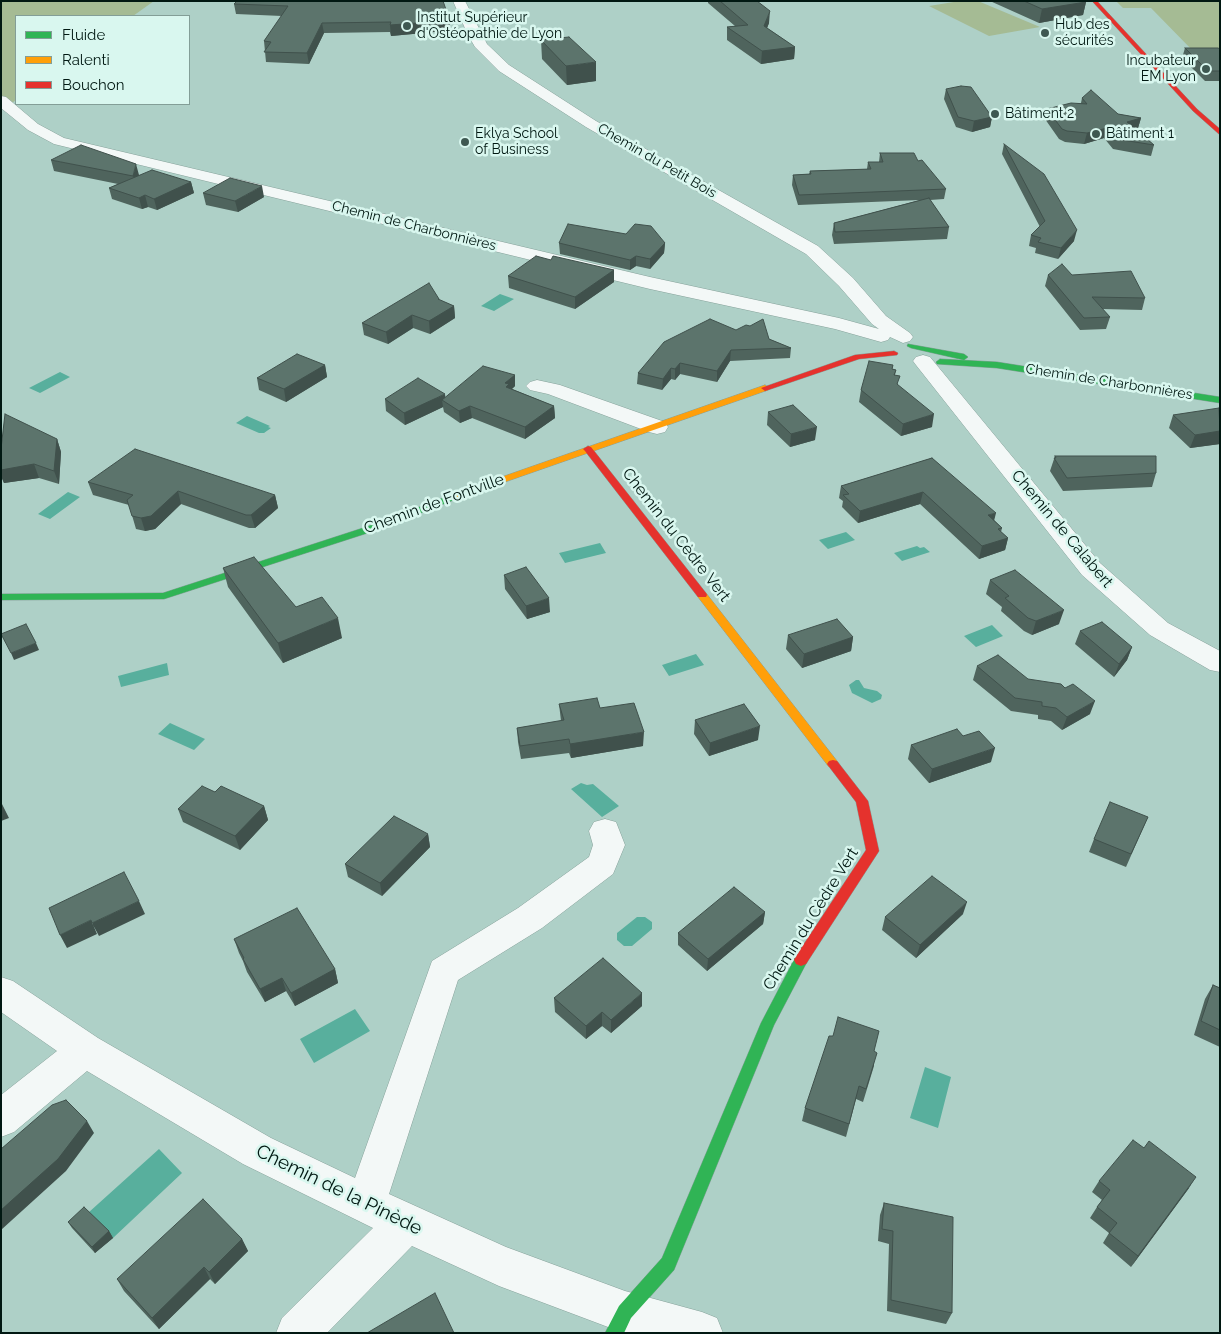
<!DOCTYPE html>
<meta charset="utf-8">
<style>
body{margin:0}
#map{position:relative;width:1221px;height:1334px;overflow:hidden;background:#aed0c7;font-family:Raleway,sans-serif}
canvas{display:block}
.frame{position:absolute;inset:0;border:2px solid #011812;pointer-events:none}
.legend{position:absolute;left:15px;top:15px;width:175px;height:90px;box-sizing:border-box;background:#d9f7ef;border:1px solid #839e97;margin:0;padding:6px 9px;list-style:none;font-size:15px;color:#011812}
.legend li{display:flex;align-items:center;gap:10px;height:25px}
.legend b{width:25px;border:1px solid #839e97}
</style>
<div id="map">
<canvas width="1221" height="1334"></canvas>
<div class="frame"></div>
<ul class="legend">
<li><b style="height:6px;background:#30b455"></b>Fluide</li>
<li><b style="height:6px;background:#ff9f0a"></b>Ralenti</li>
<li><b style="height:6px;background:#e5322d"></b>Bouchon</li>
</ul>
</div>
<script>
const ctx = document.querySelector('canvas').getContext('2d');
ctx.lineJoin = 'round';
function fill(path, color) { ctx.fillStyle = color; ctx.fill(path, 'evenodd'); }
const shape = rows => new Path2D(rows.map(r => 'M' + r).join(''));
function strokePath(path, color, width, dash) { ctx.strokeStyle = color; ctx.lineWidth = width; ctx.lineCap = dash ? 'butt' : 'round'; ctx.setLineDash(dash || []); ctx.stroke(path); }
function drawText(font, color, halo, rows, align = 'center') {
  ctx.font = font + ' Raleway,sans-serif'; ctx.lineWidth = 5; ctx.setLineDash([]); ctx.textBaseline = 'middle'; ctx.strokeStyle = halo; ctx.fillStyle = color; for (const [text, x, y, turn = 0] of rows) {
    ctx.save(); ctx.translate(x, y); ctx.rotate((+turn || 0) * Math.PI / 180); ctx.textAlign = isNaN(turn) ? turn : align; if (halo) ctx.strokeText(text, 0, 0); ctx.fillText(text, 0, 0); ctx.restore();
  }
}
const green = shape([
 [1,1,154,1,133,16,16,16,16,100,12,103,1,96],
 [960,1,978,1,1040,27,989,36,929,6],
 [1116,1,1220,1,1220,52,1194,52,1151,8,1123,8]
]);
const water = shape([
 [500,294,514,299,494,311,481,306],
 [60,372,70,377,40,393,29,388],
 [247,416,270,426,268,427,271,428,264,433,259,433,236,423],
 [68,492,80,497,50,519,38,514],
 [846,532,855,540,828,549,819,540],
 [600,543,606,553,565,563,559,553],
 [917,546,920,548,924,547,930,552,902,561,894,553],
 [992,625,1003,636,976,647,964,636],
 [696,654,704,665,669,676,662,665],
 [167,663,169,675,121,687,118,676],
 [856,680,859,680,864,688,877,691,882,695,881,699,872,703,852,693,849,685],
 [170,723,205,739,194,750,158,734],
 [581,783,587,785,593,784,619,806,602,817,571,789],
 [637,917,645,917,652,922,652,929,632,946,624,946,617,940,617,933],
 [355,1009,370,1031,314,1063,300,1039],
 [925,1067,951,1077,938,1128,910,1118],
 [159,1149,182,1173,113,1238,88,1213]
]);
const street = shape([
 [453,1,465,1,487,44,509,65,596,121,818,246,853,278,886,316,910,333,913,337,910,341,903,343,890,337,888,340,881,342,835,329,650,289,54,144,28,130,1,108,1,96,6,97,38,124,64,138,650,277,839,318,879,329,872,324,839,286,806,254,586,127,499,71,475,47,468,35,453,1],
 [923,355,930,357,1100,563,1168,623,1220,651,1220,672,1210,670,1150,635,1082,575,916,365,913,361,916,357,923,355],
 [537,380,560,385,665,422,668,427,665,432,657,434,649,432,548,394,530,390,526,386,530,382,537,380],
 [605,819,616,822,625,845,613,874,542,928,458,980,389,1194,506,1247,625,1291,702,1312,717,1318,723,1333,624,1333,499,1286,412,1246,327,1333,276,1333,282,1318,373,1228,243,1164,87,1071,14,1132,1,1137,1,1095,57,1051,1,1012,1,977,13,981,98,1038,271,1138,355,1178,432,961,518,908,589,857,593,845,589,831,594,822,605,819]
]);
const fast = shape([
 [908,344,964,354,968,357,964,360,911,348,907,346,908,344],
 [940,359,997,362,1220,397,1220,403,997,368,937,364,936,362,940,359],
 [456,493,461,496,459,498,380,529,164,599,1,600,1,594,163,593,372,525,456,493],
 [801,954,806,956,808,960,774,1025,674,1270,631,1318,624,1333,605,1333,619,1306,662,1258,761,1023,796,956,801,954]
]);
const slow = shape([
 [765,385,769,388,768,390,459,498,456,499,451,496,453,494,765,385],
 [702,592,706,593,837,761,839,764,837,767,829,767,698,597,697,595,702,592]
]);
const jam = shape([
 [1092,1,1097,1,1197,109,1220,129,1220,135,1193,111,1092,1],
 [894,351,898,353,897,355,859,359,768,390,765,391,761,388,855,355,894,351],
 [588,446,591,447,706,593,707,595,706,597,698,597,585,451,583,449,588,446],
 [833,760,837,761,868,801,879,851,806,964,801,966,796,964,794,960,796,956,866,850,856,802,827,764,829,761,833,760]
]);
const wall = shape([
 [237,1,449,18,450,28,444,28,445,31,391,36,390,32,324,33,309,64,266,62,264,41,282,16,236,14,234,4],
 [708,1,757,1,769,23,767,28,795,47,794,59,761,64,727,40,727,27,735,26,708,3],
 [990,1,1085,1,1086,2,1083,15,1039,23],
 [541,40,596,81,567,85,542,59],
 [1185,48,1220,49,1220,81,1205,81,1182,58],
 [946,89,992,117,990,127,972,132,956,127,944,99],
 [1082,98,1118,114,1141,118,1138,128,1136,129,1154,145,1151,156,1113,149,1104,138,1084,144,1065,142,1059,139,1045,119,1047,109,1081,103],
 [1004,144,1074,241,1058,259,1035,253,1036,248,1029,246,1031,235,1040,227,1002,154],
 [880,153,918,161,946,189,944,199,930,200,949,227,947,239,834,244,832,235,834,223,920,200,798,205,792,185,793,175,809,174,810,171,867,169,868,162,879,162],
 [51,160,139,175,191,182,194,193,157,210,148,207,142,209,112,199,109,188,118,184,54,171],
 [203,193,264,197,238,212,206,205],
 [559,243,665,243,664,253,650,269,636,266,630,270,560,254],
 [551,260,614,270,614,282,575,309,509,288,508,276],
 [1048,275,1145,298,1142,310,1102,309,1110,317,1106,329,1080,330,1045,286],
 [439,300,454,306,455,318,430,334,413,328,388,344,364,335,362,323],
 [736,330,769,339,791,348,790,358,730,361,717,382,680,374,675,380,671,379,662,390,637,384,638,373],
 [325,365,327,377,286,402,259,390,257,378],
 [893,365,892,369,896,370,895,375,898,385,932,427,901,436,859,402,861,390],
 [515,375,515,386,512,389,554,406,555,418,525,439,472,418,460,423,444,412,443,407,405,425,386,411,385,399,445,398],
 [1220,409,1220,444,1190,448,1169,428,1173,415],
 [768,412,815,440,790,447,767,425],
 [57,439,61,452,59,484,39,478,4,483,1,476,1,449],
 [1055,456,1156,473,1152,487,1063,491,1050,471],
 [932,458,1002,528,1001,532,1008,538,1005,550,979,559,920,504,858,523,842,507,843,501,839,498,841,486],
 [88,482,275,495,278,508,255,528,249,528,181,504,155,529,145,531,136,529,129,505,93,495],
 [223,568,296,607,342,638,283,663,228,587],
 [504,575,550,612,527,619,505,589],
 [990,580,1059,624,1032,635,1024,631,1001,611,1002,607,986,594],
 [1080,631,1132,647,1127,660,1114,677,1075,644],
 [788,635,853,637,851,651,802,668,786,649],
 [977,666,1028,679,1090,714,1062,730,1051,721,1038,719,1038,715,1011,711,973,680],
 [559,704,600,708,643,746,571,758,569,753,521,759,518,742,517,728,561,721],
 [695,720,758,740,709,756,694,734],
 [963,736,991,762,929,783,908,759,911,745],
 [215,792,264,806,268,820,240,850,183,822,178,809],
 [1148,817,1126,867,1089,852,1094,839],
 [428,834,430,847,382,896,348,877,345,864],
 [765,912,763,924,707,971,678,945,678,933],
 [963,914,916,958,882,930,885,917],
 [234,939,335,969,338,983,295,1006,286,991,265,1002,247,972,243,961,239,953],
 [1213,985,1220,988,1220,1047,1194,1035,1205,999],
 [554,998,642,1006,611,1033,602,1026,586,1039,555,1012],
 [874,1051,874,1066,863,1102,856,1099,846,1137,802,1121,805,1108],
 [1099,1181,1189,1188,1131,1267,1103,1243,1109,1233,1090,1218,1097,1207,1102,1200,1092,1192],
 [884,1203,952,1313,946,1324,887,1311,889,1244,878,1241,880,1215],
 [68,1222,109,1231,113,1238,95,1253,72,1228],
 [242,1239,248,1251,215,1284,210,1279,159,1329,124,1291,117,1279]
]);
const shadedWall = shape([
 [1086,2,1083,15,1039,23,1042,9],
 [770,11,769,23,763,38,764,26],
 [443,18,449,18,450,28,444,28,445,31,391,36,390,25],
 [322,23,324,33,309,64,307,53],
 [795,47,794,59,761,64,762,51],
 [596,62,596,81,567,85,566,66],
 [992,117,990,127,972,132,974,121],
 [1141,118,1138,128,1125,132,1127,122],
 [1107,128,1104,138,1084,144,1087,133],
 [136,164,139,175,136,187,133,176],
 [191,182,194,193,157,210,154,199],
 [262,186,264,197,238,212,235,201],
 [145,195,148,207,142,209,139,198],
 [1077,230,1074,241,1058,259,1061,248],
 [665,243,664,253,650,269,650,259],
 [636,256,636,266,630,270,630,260],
 [614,270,614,282,575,309,575,297],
 [454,306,455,318,430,334,429,321],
 [412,315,413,328,388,344,386,332],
 [731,350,730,361,717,382,717,371],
 [680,363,680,374,675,380,675,369],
 [325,365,327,377,286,402,284,389],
 [671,368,671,379,662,390,663,379],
 [515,375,515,386,506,394,505,383],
 [445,394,446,402,442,400,443,407,405,425,404,413],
 [470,406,472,418,460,423,459,411],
 [554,406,555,418,525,439,525,427],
 [934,414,932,427,901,436,903,424],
 [817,427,815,440,790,447,791,434],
 [1220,431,1220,444,1190,448,1195,435],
 [57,439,61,452,59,484,54,471],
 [34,464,39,478,4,483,1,476,1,470],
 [178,491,181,504,155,529,145,531,141,518],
 [923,492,920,504,858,523,860,511],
 [275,495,278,508,255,528,251,515],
 [996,513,993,525,988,515],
 [1008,538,1005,550,979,559,982,546],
 [549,598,550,612,527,619,526,606],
 [1064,610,1059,624,1032,635,1036,621],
 [338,618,342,638,283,663,278,643],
 [853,637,851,651,802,668,804,654],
 [36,643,39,650,14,660,11,653],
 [1132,647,1127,660,1114,677,1119,664],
 [1095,701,1090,714,1062,730,1067,717],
 [760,726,758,740,709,756,710,743],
 [644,732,643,746,571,758,570,744],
 [995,748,991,762,929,783,932,769],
 [1,804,2,804,9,818,1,821],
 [264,806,268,820,240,850,235,836],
 [428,834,430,847,382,896,380,883],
 [139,901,145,914,99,936,92,923],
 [967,902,963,914,916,958,920,945],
 [765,912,763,924,707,971,708,959],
 [91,920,97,934,67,948,60,935],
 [335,969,338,983,295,1006,291,993],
 [282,978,286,991,265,1002,260,989],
 [642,993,642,1006,611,1033,611,1020],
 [602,1012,602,1026,586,1039,586,1026],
 [87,1121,94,1133,66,1171,1,1230,1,1210],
 [1196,1177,1189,1188,1131,1267,1138,1256],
 [109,1231,113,1238,95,1253,92,1247],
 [242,1239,248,1251,215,1284,209,1272],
 [204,1267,210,1279,159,1329,152,1318]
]);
const building = shape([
 [237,1,443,1,449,18,443,18,444,21,390,25,391,22,322,23,307,53,264,52,271,42,264,41,288,6,234,4,237,1],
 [720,1,757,1,770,11,764,26,795,47,762,51,727,27,748,25,720,1],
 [1024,1,1085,1,1086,2,1042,9,1024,1],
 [569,37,596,62,566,66,541,40,569,37],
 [1185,48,1218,48,1220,49,1220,71,1208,71,1185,48],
 [961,86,971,87,992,117,974,121,958,117,946,89,961,86],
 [1091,90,1118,114,1141,118,1127,122,1154,145,1116,139,1107,128,1087,133,1067,131,1062,129,1047,109,1071,103,1087,104,1082,98,1091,90],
 [1004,144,1044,174,1077,230,1061,248,1038,242,1041,238,1031,235,1045,221,1004,144],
 [81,145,136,164,133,176,51,160,81,145],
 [880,153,914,153,918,161,922,160,946,189,799,195,793,175,811,174,810,171,871,169,868,162,883,162,880,153],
 [152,170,191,182,154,199,145,195,139,198,109,188,152,170],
 [230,178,262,186,235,201,203,193,230,178],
 [929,198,949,227,835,232,834,223,929,198],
 [568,224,626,234,635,224,651,226,665,243,650,259,636,256,630,260,559,243,568,224],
 [536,256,551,260,553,256,614,270,575,297,508,276,536,256],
 [1062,264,1072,275,1131,271,1145,298,1092,297,1110,317,1084,318,1048,275,1062,264],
 [429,283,439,299,438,299,454,306,429,321,412,315,386,332,362,323,429,283],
 [710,319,736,330,746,325,750,326,763,319,769,339,791,348,731,350,717,371,680,363,675,369,671,368,663,379,638,373,664,342,710,319],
 [297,354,325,365,284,389,257,378,297,354],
 [869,361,893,365,892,369,896,370,894,375,900,376,897,384,934,414,903,424,861,390,869,361],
 [483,366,515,375,505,383,509,384,506,387,554,406,525,427,470,406,459,411,442,400,483,366],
 [418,378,445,394,404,413,385,399,418,378],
 [793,405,817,427,791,434,768,412,793,405],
 [1219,408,1220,431,1195,435,1173,415,1219,408],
 [5,414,57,439,54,471,34,464,1,470,1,449,5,414],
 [135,449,275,495,251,515,246,515,178,491,151,516,141,518,132,516,127,500,133,495,88,482,135,449],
 [1055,456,1156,456,1156,473,1067,478,1054,458,1056,458,1055,456],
 [932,458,996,513,988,515,1002,528,998,529,1008,538,982,546,923,492,860,511,843,495,849,494,841,486,932,458],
 [254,557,296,607,322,597,338,618,278,643,223,568,254,557],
 [526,567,549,598,526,606,504,575,526,567],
 [1015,570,1064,610,1036,621,1028,618,1005,598,1009,596,990,580,1015,570],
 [837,619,853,637,804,654,788,635,837,619],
 [1102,622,1132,647,1119,664,1080,631,1102,622],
 [26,624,36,643,11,653,1,634,26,624],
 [998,655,1028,679,1061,684,1065,688,1073,684,1095,701,1067,717,1056,708,1042,706,1042,702,1015,698,977,666,998,655],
 [597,698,600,708,634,703,644,732,570,744,569,739,520,746,517,728,564,720,559,704,597,698],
 [744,704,760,726,710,743,695,720,744,704],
 [957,729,963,736,979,731,995,748,932,769,911,745,957,729],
 [202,786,215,792,221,786,264,806,235,836,178,809,202,786],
 [1110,802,1148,817,1131,854,1094,839,1110,802],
 [394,816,428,834,380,883,345,864,394,816],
 [124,872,139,901,92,923,91,920,60,935,49,908,124,872],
 [932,876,967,902,920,945,885,917,932,876],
 [734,887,765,912,708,959,678,933,734,887],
 [297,908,335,969,291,993,282,978,260,989,243,959,244,958,234,939,297,908],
 [603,958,642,993,611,1020,602,1012,586,1026,554,998,603,958],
 [1213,985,1220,988,1220,1030,1201,1021,1213,985],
 [838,1017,879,1031,874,1051,877,1053,866,1089,859,1086,849,1124,805,1108,829,1036,833,1036,838,1017],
 [66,1100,87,1121,58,1159,1,1210,1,1149,52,1105,66,1100],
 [1133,1140,1144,1148,1149,1141,1196,1177,1138,1256,1109,1233,1117,1223,1097,1207,1110,1190,1099,1181,1133,1140],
 [203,1199,242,1239,209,1272,204,1267,152,1318,117,1279,203,1199],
 [884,1203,953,1217,952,1313,891,1300,893,1231,882,1229,884,1203],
 [84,1207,109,1231,92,1247,68,1222,84,1207],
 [435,1293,454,1333,367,1333,435,1293]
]);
const markers = [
 [407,26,5,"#3e5851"],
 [1045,33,5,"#3e5851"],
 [1206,69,5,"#3e5851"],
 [995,114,5,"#3e5851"],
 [1096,134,5,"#3e5851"],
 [465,142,5,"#3e5851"]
];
const farPoinames = [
 ["Institut Supérieur",417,18],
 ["d'Ostéopathie de Lyon",417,34],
 ["Hub des",1055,25],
 ["sécurités",1055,41],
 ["Incubateur",1196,61,"right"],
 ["EM Lyon",1196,77,"right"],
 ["Bâtiment 2",1005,114],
 ["Eklya School",475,134],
 ["of Business",475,150],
 ["Bâtiment 1",1106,134]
];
const farStreetnames = [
 ["Chemin du Petit Bois",657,161,30],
 ["Chemin de Charbonnières",414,226,14],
 ["Chemin de Charbonnières",1109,382,9]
];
const streetNames = [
 ["Chemin de Fontville",434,504,-20],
 ["Chemin de Calabert",1062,529,50],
 ["Chemin du Cèdre Vert",676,535,52],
 ["Chemin du Cèdre Vert",811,919,-58]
];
const nearStreetnames = [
 ["Chemin de la Pinède",339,1190,26]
];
fill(green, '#a5bb94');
fill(water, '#58af9d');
strokePath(street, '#86a19a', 1);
strokePath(fast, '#86a19a', 1);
strokePath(slow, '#86a19a', 1);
strokePath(jam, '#86a19a', 1);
fill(street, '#f3f8f7');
fill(fast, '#30b455');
fill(slow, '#ff9f0a');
fill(jam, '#e5322d');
fill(wall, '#4f645d');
fill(shadedWall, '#40514c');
fill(building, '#5c746c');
strokePath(building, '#40514c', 1);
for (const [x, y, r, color] of markers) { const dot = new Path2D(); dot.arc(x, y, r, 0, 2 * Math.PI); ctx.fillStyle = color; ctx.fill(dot); strokePath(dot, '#d9f7ef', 2); }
drawText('14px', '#011812', '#d9f7ef', farPoinames, 'left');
drawText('14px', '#011812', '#d9f7ef', farStreetnames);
drawText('16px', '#011812', '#d9f7ef', streetNames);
drawText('19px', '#011812', '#d9f7ef', nearStreetnames);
</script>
